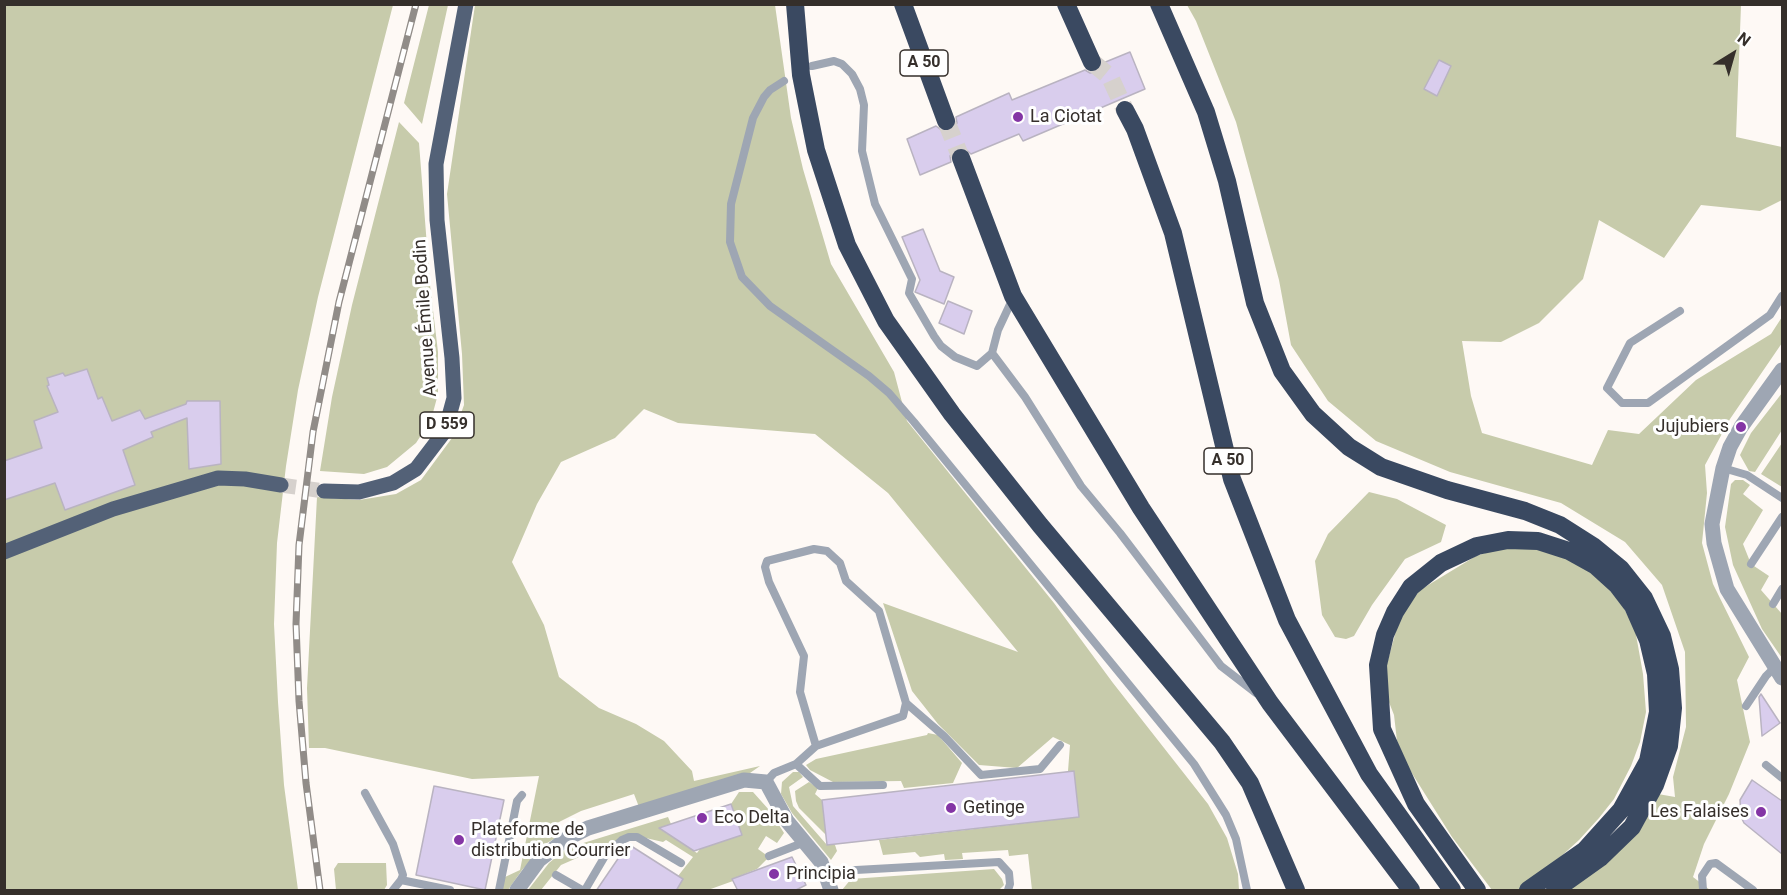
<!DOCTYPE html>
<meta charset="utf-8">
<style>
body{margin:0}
#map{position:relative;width:1787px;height:895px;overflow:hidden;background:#fef9f5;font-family:Roboto,sans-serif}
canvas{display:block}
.frame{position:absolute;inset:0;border:6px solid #352f2b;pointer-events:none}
.north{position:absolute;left:1703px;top:24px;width:60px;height:60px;-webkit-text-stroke:4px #fff;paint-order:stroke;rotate:37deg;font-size:16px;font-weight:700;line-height:24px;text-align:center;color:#352f2b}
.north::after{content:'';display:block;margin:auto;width:21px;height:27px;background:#352f2b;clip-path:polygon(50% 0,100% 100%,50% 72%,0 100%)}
</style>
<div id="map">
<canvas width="1787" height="895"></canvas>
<div class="frame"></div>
<div class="north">N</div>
</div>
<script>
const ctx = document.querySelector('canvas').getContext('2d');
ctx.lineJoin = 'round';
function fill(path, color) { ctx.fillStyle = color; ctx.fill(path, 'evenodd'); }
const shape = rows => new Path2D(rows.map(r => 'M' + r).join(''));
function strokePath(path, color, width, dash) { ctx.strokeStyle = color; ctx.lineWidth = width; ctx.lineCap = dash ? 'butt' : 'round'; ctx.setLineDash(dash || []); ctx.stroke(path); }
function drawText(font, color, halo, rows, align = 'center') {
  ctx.font = font + ' Roboto,sans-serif'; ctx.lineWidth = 6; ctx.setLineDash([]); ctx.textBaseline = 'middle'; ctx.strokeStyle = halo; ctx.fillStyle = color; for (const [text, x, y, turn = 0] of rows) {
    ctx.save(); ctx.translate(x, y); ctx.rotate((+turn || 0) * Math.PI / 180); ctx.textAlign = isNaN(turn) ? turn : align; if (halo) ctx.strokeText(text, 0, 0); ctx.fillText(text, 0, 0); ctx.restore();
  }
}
const green = shape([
 [5,5,393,5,318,297,298,390,286,466,277,543,274,624,278,702,284,785,298,890,5,890],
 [429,5,448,5,422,124,404,103],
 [475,5,775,5,791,118,803,169,831,264,894,372,907,421,1054,603,1113,683,1208,804,1227,838,1238,874,1239,890,1032,890,1028,854,1009,856,1008,850,962,853,963,859,945,860,944,854,920,857,915,852,883,855,879,840,1079,817,1074,771,1068,771,1070,745,1053,737,1017,768,979,765,938,724,912,691,883,603,1018,652,888,493,815,434,678,423,644,409,615,438,561,462,537,504,512,562,544,625,559,677,599,708,636,724,664,741,692,771,694,781,760,766,750,773,639,807,634,794,581,811,553,825,559,836,547,843,522,870,508,890,502,890,505,877,520,870,539,776,472,779,325,748,309,748,307,688,317,497,359,500,396,494,421,480,452,438,464,405,462,354,447,194],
 [1187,5,1741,5,1736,137,1782,147,1782,200,1760,211,1701,205,1664,258,1599,220,1583,279,1539,323,1501,342,1462,341,1471,396,1482,433,1592,465,1608,430,1639,434,1696,380,1771,334,1782,317,1782,343,1730,419,1705,465,1707,493,1702,543,1713,584,1749,657,1737,680,1750,742,1729,794,1704,844,1693,877,1710,890,1568,890,1658,794,1675,797,1673,777,1686,727,1685,652,1662,585,1625,542,1561,503,1450,472,1376,441,1328,401,1291,345,1279,280,1236,122,1196,21],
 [399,122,419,143,430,285,438,352,438,394,431,420,416,443,387,467,364,474,320,471,332,397,352,305],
 [1782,393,1782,430,1755,472,1749,471,1740,455,1751,433],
 [1782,443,1782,487,1761,474],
 [1735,480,1743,480,1750,485,1743,494,1763,510,1743,544,1751,564,1769,576,1761,590,1782,614,1782,658,1762,629,1733,565,1725,527,1731,484],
 [1369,492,1397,499,1446,525,1441,542,1405,559,1372,605,1354,636,1346,639,1335,637,1322,615,1315,561,1328,534],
 [1507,546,1536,546,1581,565,1604,584,1620,601,1635,629,1643,674,1646,712,1640,742,1631,766,1614,799,1599,818,1579,840,1556,861,1519,890,1492,890,1452,837,1408,767,1397,741,1394,715,1387,697,1386,667,1401,613,1420,590,1476,556],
 [928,733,938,735,962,763,953,783,904,788,901,781,833,782,810,770,806,765,816,759,927,735],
 [793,772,799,772,803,777,789,787,793,806,827,845,835,845,837,851,831,860,792,813,781,794,782,782],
 [809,782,818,788,815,794,822,800,826,835,799,808,796,801,795,791],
 [739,792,753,792,770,811,784,833,777,843,766,836,758,849,769,857,757,869,732,879,733,881,708,890,676,890,683,879,678,876,693,857,666,840,663,842,637,836,627,836,561,865,541,890,528,890,549,863,567,848,668,817,671,824,660,829,697,853,700,849,742,835,731,804],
 [338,863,386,863,387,885,384,890,336,890,334,869],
 [994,869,1002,879,1004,885,999,890,842,890,851,879]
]);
const building = shape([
 [1130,52,1145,89,1023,141,1019,134,971,154,963,147,957,148,950,156,951,162,920,175,907,139,936,126,944,132,950,131,957,123,956,117,1009,93,1012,100,1085,70,1090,73,1096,72,1101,69,1103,63,1130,52],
 [1439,60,1451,66,1437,96,1424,89,1439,60],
 [923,229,940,271,954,277,944,304,915,292,920,280,902,237,923,229],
 [948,301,972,311,964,334,939,323,948,301],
 [87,369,98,399,102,397,112,421,140,410,145,419,186,404,187,401,220,401,221,464,189,469,187,418,151,432,153,437,123,450,135,485,65,510,55,483,4,500,4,461,42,448,34,421,58,412,47,386,49,385,47,378,63,373,65,376,87,369],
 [1761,694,1780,723,1762,736,1759,697,1761,694],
 [1074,771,1079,817,827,845,822,800,1074,771],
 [1752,780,1782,801,1782,854,1744,823,1741,817,1740,800,1752,780],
 [434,786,504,800,485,890,416,875,434,786],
 [731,804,742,835,694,851,659,828,731,804],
 [628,844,683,879,676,891,596,891,628,844],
 [792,857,806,885,794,891,738,891,732,879,792,857]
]);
const primaryTunnel = shape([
 [281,485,324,491]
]);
const highwayTunnel = shape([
 [1092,62,1110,77,1125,110],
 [946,121,961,158]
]);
const lane = shape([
 [812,66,834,61,842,64,852,74,860,89,864,105,862,151,875,204,912,279,909,293,934,336,941,346,955,357,977,366,992,353],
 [784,81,770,90,764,97,753,118,731,204,730,242,742,277,770,306,869,376,889,393,914,422,1194,764,1226,815,1236,839,1247,890],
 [1013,298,998,330,992,353,1025,397,1081,486,1120,533,1221,666,1256,693],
 [1680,311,1630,343,1607,388,1622,403,1648,403,1770,315,1782,296],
 [1723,468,1747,475,1782,498],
 [1751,564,1782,517],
 [1773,604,1782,589],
 [906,703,944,736,981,775,1040,769,1060,745],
 [1746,706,1766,676,1775,667],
 [796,764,820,786,883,785],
 [1766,765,1782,778],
 [766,782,774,773,796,764,816,746,903,716,906,703,879,611,846,581,840,563,827,551,814,549,767,561,765,567,769,582,804,656,800,692,816,746],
 [365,793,393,844,403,875,401,880,393,890],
 [769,856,805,842],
 [556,875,582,890],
 [401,880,450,890],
 [829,880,843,873,856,870,999,862,1009,873,1010,884,1008,890],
 [499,890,517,801,522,795],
 [585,890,605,856,622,840,629,837,637,837,681,863],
 [1703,890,1702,876,1710,864,1716,863,1753,890]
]);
const street = shape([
 [1782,370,1741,427,1730,447,1723,468,1712,524,1714,543,1727,589,1782,678],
 [517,890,539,860,566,839,588,828,744,780,766,782,787,821,821,862,831,890]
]);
const primary = shape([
 [324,491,359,492,393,483,416,469,445,431,454,398,452,358,437,220,436,164,466,4],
 [4,552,113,509,218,478,245,479,281,485]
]);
const highway = shape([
 [795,4,801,75,816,150,847,245,886,321,952,414,1040,525,1222,742,1250,783,1296,890],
 [903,4,946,121],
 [1066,4,1092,62],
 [1159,4,1206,112,1227,181,1255,303,1282,371,1313,414,1349,447,1381,467,1447,490,1525,511,1560,525,1593,546,1621,569,1644,598,1662,636,1670,669,1673,708,1669,746,1655,785,1632,827,1600,858,1555,890],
 [1125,110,1135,129,1173,233,1232,479,1287,620,1369,774,1452,890],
 [961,158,1013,296,1141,508,1270,703,1411,890],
 [1477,890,1416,804,1382,729,1378,665,1385,635,1395,612,1411,587,1441,563,1477,546,1508,540,1538,541,1569,551,1596,566,1617,585,1633,606,1648,640,1656,674,1658,712,1648,761,1621,810,1585,850,1528,890]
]);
const rail = shape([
 [320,890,306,783,299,701,296,624,299,545,313,432,339,302,416,4]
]);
const markers = [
 [1018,117,6,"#8435a5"],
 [1741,427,6,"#8435a5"],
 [951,808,6,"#8435a5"],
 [1761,812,6,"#8435a5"],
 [702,818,6,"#8435a5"],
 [459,840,6,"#8435a5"],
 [774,874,6,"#8435a5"]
];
const shields = [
 [924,63,48],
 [447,425,54],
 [1228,461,48]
];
const shieldNames = [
 ["A 50",924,63],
 ["D 559",447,425],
 ["A 50",1228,461]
];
const poiNames = [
 ["La Ciotat",1030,117],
 ["Jujubiers",1729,427,"right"],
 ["Getinge",963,808],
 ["Les Falaises",1749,812,"right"],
 ["Eco Delta",714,818],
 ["Plateforme de",471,830],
 ["distribution Courrier",471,851],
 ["Principia",786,874]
];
const streetNames = [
 ["Avenue Émile Bodin",426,318,-94]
];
fill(green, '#c7cbab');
fill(building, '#d9cded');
strokePath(building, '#b9b3c1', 1.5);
strokePath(primaryTunnel, '#d6d1cd', 15, [15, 8]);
strokePath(highwayTunnel, '#d6d1cd', 18, [18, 9]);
strokePath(lane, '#9ea6b3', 8);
strokePath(street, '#9ea6b3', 15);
strokePath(primary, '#536177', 15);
strokePath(highway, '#3a4961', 18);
strokePath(rail, '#918c88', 7);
strokePath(rail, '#fff', 4.5, [14]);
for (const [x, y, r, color] of markers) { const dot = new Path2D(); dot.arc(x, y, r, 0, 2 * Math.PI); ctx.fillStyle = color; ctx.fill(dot); strokePath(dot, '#fff', 2); }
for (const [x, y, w] of shields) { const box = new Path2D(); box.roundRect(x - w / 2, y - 13, w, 26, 4.5); ctx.fillStyle = '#fff'; ctx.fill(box); strokePath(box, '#352f2b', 1.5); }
drawText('bold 16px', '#352f2b', null, shieldNames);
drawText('18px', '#352f2b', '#fff', poiNames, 'left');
drawText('18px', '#352f2b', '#fff', streetNames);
</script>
